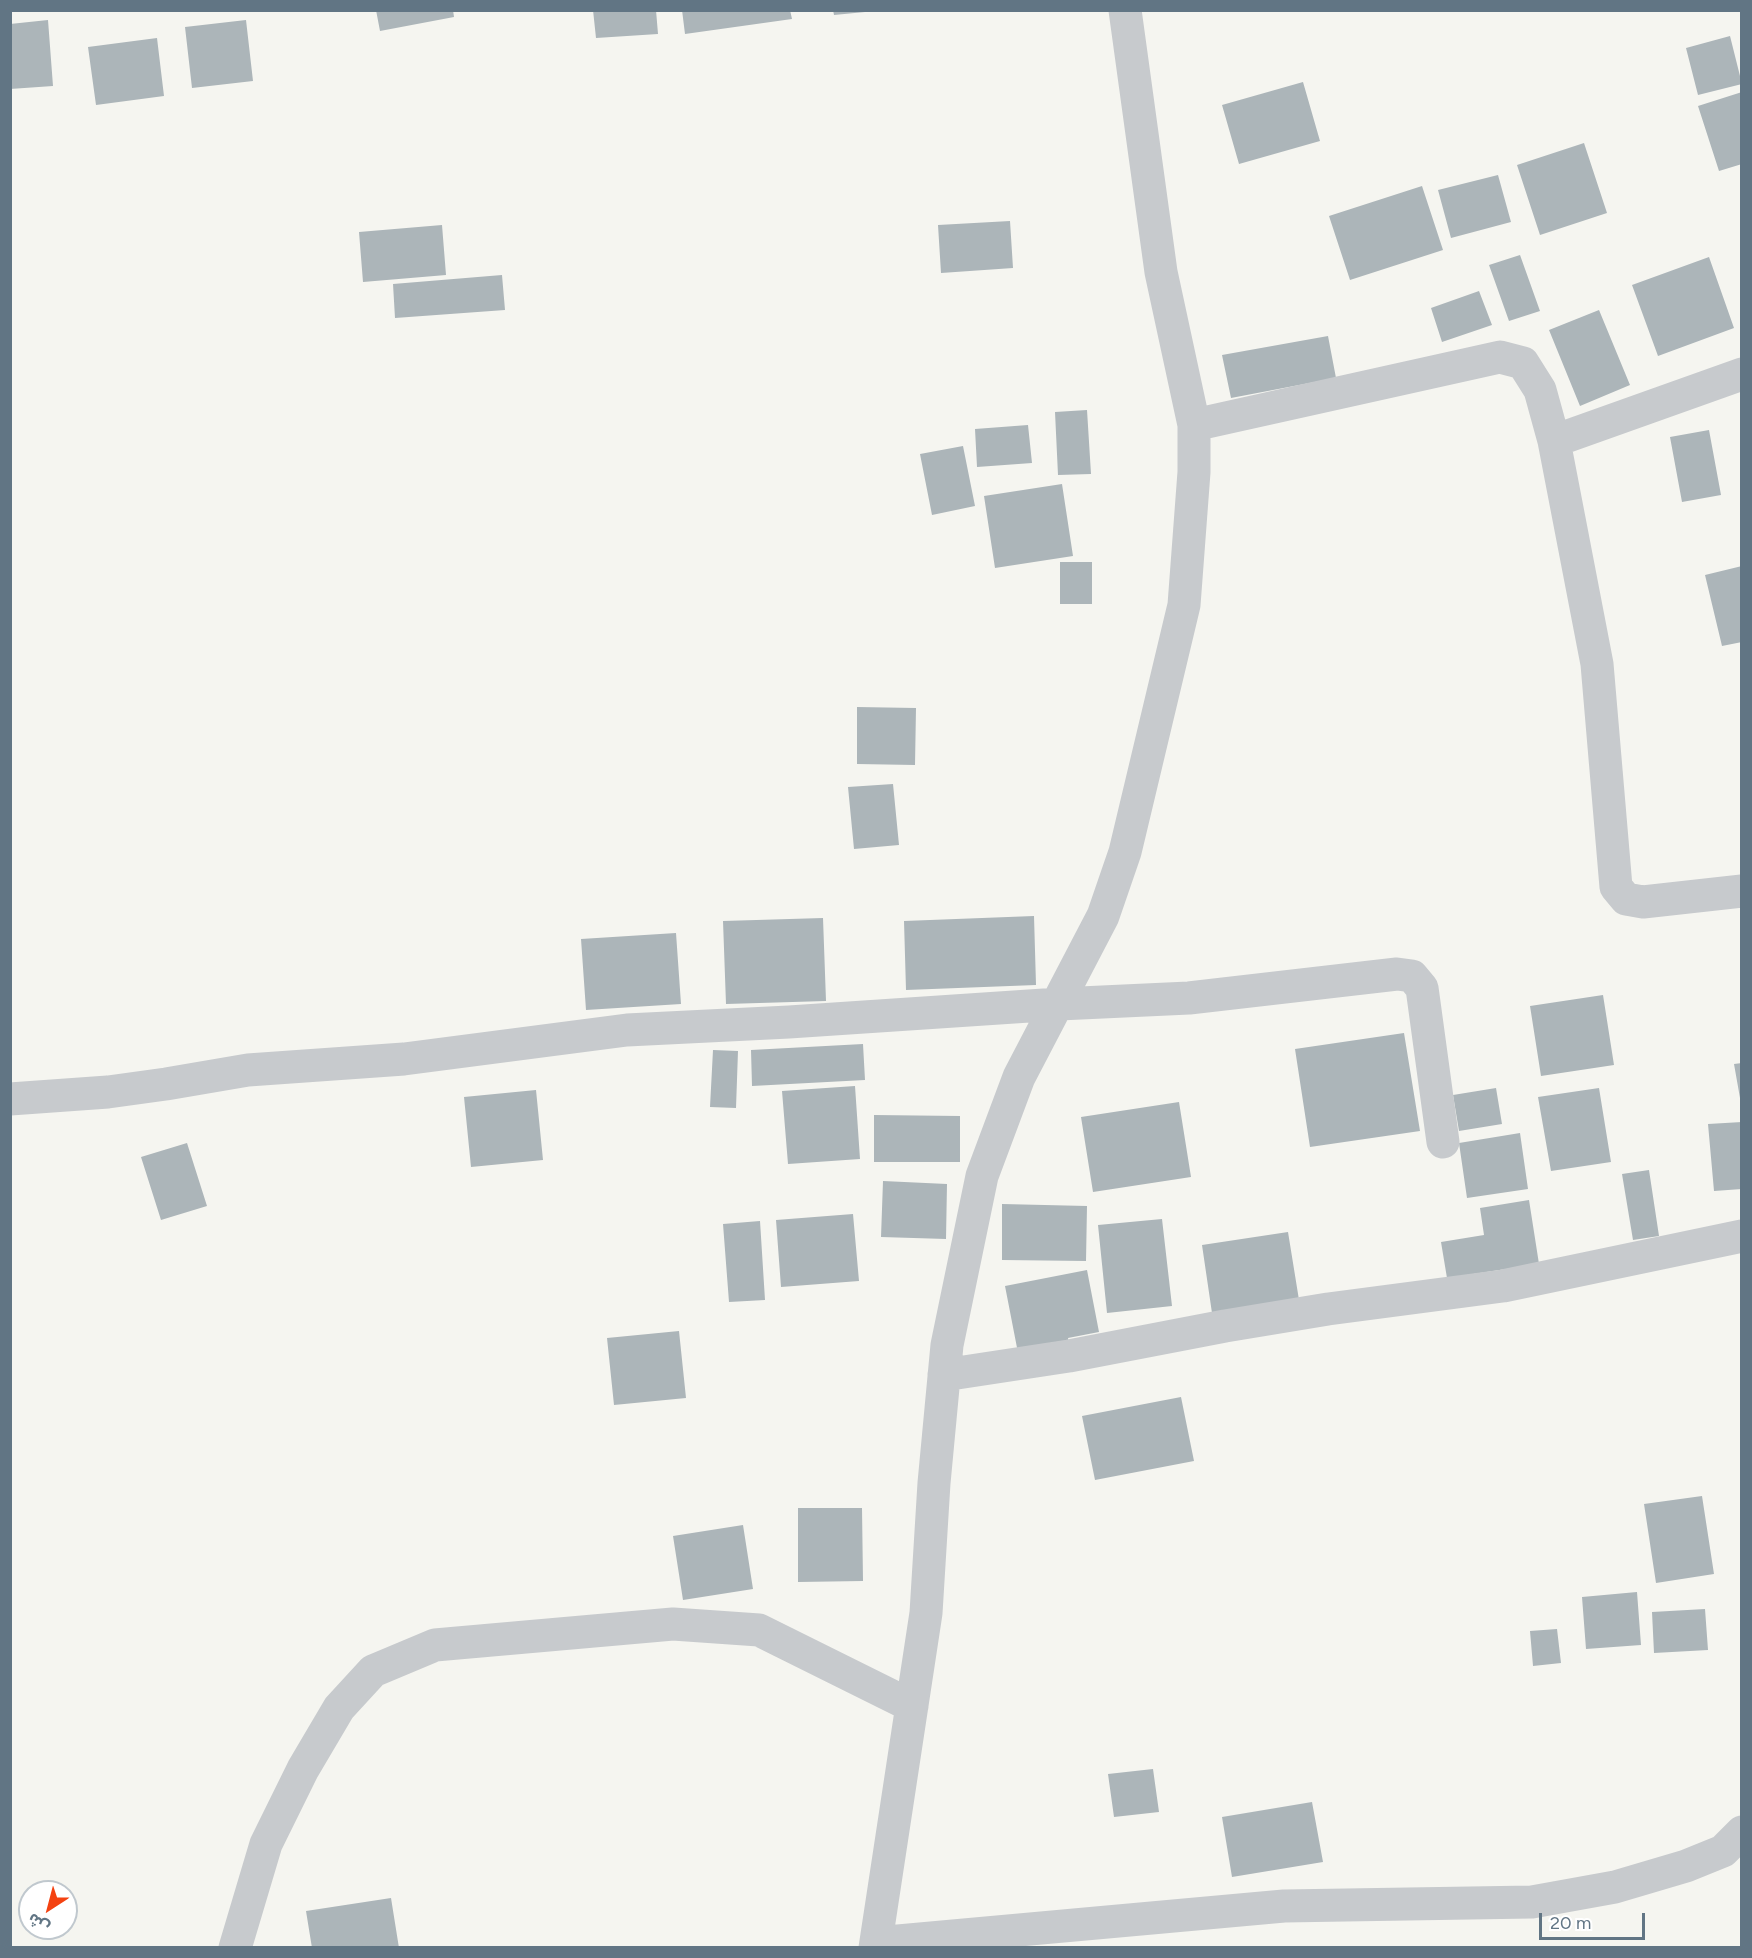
<!DOCTYPE html>
<meta charset="utf-8">
<style>
body{margin:0}
#map{position:relative;width:1752px;height:1958px;overflow:hidden;background:#f5f5f0;font-family:Figtree,"Noto Sans Arabic",sans-serif}
canvas{display:block}
.frame{position:absolute;inset:0;border:12px solid #617584;pointer-events:none}
.north{position:absolute;left:18px;top:1880px;width:60px;height:60px;box-sizing:border-box;background:#fff;border:2px solid #c0c8ce;border-radius:50%;rotate:216deg;font-size:16px;font-weight:700;line-height:24px;text-align:center;color:#617584}
.north::after{content:'';display:block;margin:auto;width:21px;height:27px;background:#f44211;clip-path:polygon(50% 0,100% 100%,50% 72%,0 100%)}
.scale{position:absolute;left:1539px;top:1913px;width:106px;height:27px;box-sizing:border-box;border:3px solid #617584;border-top:0;padding-left:8px;font-size:18px;line-height:21px;white-space:nowrap;color:#617584;-webkit-text-stroke:4px #fff;paint-order:stroke}
</style>
<div id="map">
<canvas width="1752" height="1958"></canvas>
<div class="frame"></div>
<div class="north">ش</div>
<div class="scale">20 m</div>
</div>
<script>
const ctx = document.querySelector('canvas').getContext('2d');
ctx.lineJoin = 'round';
function fill(path, color) { ctx.fillStyle = color; ctx.fill(path, 'evenodd'); }
const shape = rows => new Path2D(rows.map(r => 'M' + r).join(''));
function strokePath(path, color, width, dash) { ctx.strokeStyle = color; ctx.lineWidth = width; ctx.lineCap = dash ? 'butt' : 'round'; ctx.setLineDash(dash || []); ctx.stroke(path); }
const building = shape([
 [376,10,453,10,454,17,380,31],
 [593,10,656,10,658,34,596,38],
 [682,10,790,10,792,19,685,34],
 [833,10,865,10,865,12,834,15],
 [48,20,53,86,10,89,10,24],
 [246,20,253,81,192,88,185,27],
 [1730,36,1742,84,1698,95,1686,48],
 [157,38,164,96,96,105,88,47],
 [1303,82,1320,141,1239,164,1222,105],
 [1742,92,1742,164,1719,171,1698,106],
 [1584,143,1607,213,1540,235,1517,165],
 [1498,175,1511,222,1451,238,1438,190],
 [1422,186,1443,250,1350,280,1329,216],
 [1010,221,1013,268,941,273,938,225],
 [442,225,446,275,363,282,359,232],
 [1520,255,1540,311,1509,321,1489,265],
 [1709,257,1734,328,1658,356,1632,285],
 [502,275,505,310,395,318,393,284],
 [1479,291,1492,325,1442,342,1431,308],
 [1599,310,1630,385,1580,406,1549,330],
 [1328,336,1336,378,1231,398,1222,355],
 [1087,410,1091,474,1058,475,1055,412],
 [1028,425,1032,463,977,467,975,429],
 [1709,430,1721,495,1682,502,1670,437],
 [963,446,975,506,932,515,920,454],
 [1062,484,1073,556,995,568,984,496],
 [1060,562,1092,562,1092,604,1060,604],
 [1742,566,1742,642,1722,646,1705,575],
 [857,707,916,708,915,765,857,764],
 [893,784,899,845,854,849,848,787],
 [1034,916,1036,985,906,990,904,921],
 [823,918,826,1001,726,1004,723,921],
 [676,933,681,1004,586,1010,581,939],
 [1603,995,1614,1065,1541,1076,1530,1006],
 [1404,1033,1420,1131,1310,1147,1295,1049],
 [863,1044,865,1080,752,1086,751,1050],
 [713,1050,738,1051,736,1108,710,1107],
 [1742,1063,1742,1098,1740,1098,1734,1064],
 [855,1086,860,1159,788,1164,782,1091],
 [1496,1088,1502,1124,1459,1131,1453,1095],
 [1599,1088,1611,1162,1551,1171,1538,1097],
 [536,1090,543,1160,471,1167,464,1097],
 [1179,1102,1191,1177,1093,1192,1081,1117],
 [874,1115,960,1116,960,1162,874,1162],
 [1742,1122,1742,1189,1714,1191,1708,1124],
 [1520,1133,1528,1189,1467,1198,1459,1143],
 [187,1143,207,1206,161,1220,141,1157],
 [1649,1170,1659,1236,1633,1240,1622,1174],
 [883,1181,947,1184,946,1239,881,1237],
 [1529,1200,1539,1264,1447,1278,1441,1242,1484,1235,1480,1208],
 [1002,1204,1087,1206,1086,1261,1002,1260],
 [853,1214,859,1281,781,1287,776,1220],
 [1162,1219,1172,1306,1107,1313,1098,1225],
 [760,1221,765,1300,729,1302,723,1224],
 [1288,1232,1299,1300,1212,1313,1202,1245],
 [1087,1270,1099,1332,1068,1338,1070,1348,1019,1358,1005,1286],
 [679,1331,686,1398,614,1405,607,1338],
 [1181,1397,1194,1461,1095,1480,1082,1416],
 [1702,1496,1714,1574,1656,1583,1644,1504],
 [798,1508,862,1508,863,1581,798,1582],
 [743,1525,753,1589,683,1600,673,1536],
 [1637,1592,1641,1645,1586,1649,1582,1597],
 [1705,1609,1708,1650,1654,1653,1652,1612],
 [1557,1629,1561,1663,1533,1666,1530,1631],
 [1153,1769,1159,1812,1114,1817,1108,1774],
 [1312,1802,1323,1862,1232,1877,1222,1817],
 [391,1898,399,1948,312,1948,306,1911]
]);
const street = shape([
 [1194,425,1500,357,1523,363,1540,390,1554,441,1597,664,1616,887,1626,899,1643,902,1742,891],
 [1554,441,1742,374],
 [10,1099,108,1092,166,1084,248,1070,404,1059,627,1030,789,1022,1059,1004,1189,998,1397,974,1412,976,1422,988,1443,1142],
 [944,1375,1069,1356,1225,1326,1328,1309,1503,1286,1742,1236],
 [876,1943,1284,1906,1532,1902,1615,1887,1686,1866,1723,1851,1742,1832],
 [235,1948,266,1844,303,1769,339,1708,373,1671,435,1645,673,1624,759,1630,912,1706],
 [875,1948,926,1613,934,1483,947,1345,982,1176,1019,1077,1103,916,1125,852,1184,605,1194,472,1194,425,1161,272,1125,10]
]);
fill(building, '#acb5b9');
strokePath(street, '#c7cacd', 33);
</script>
